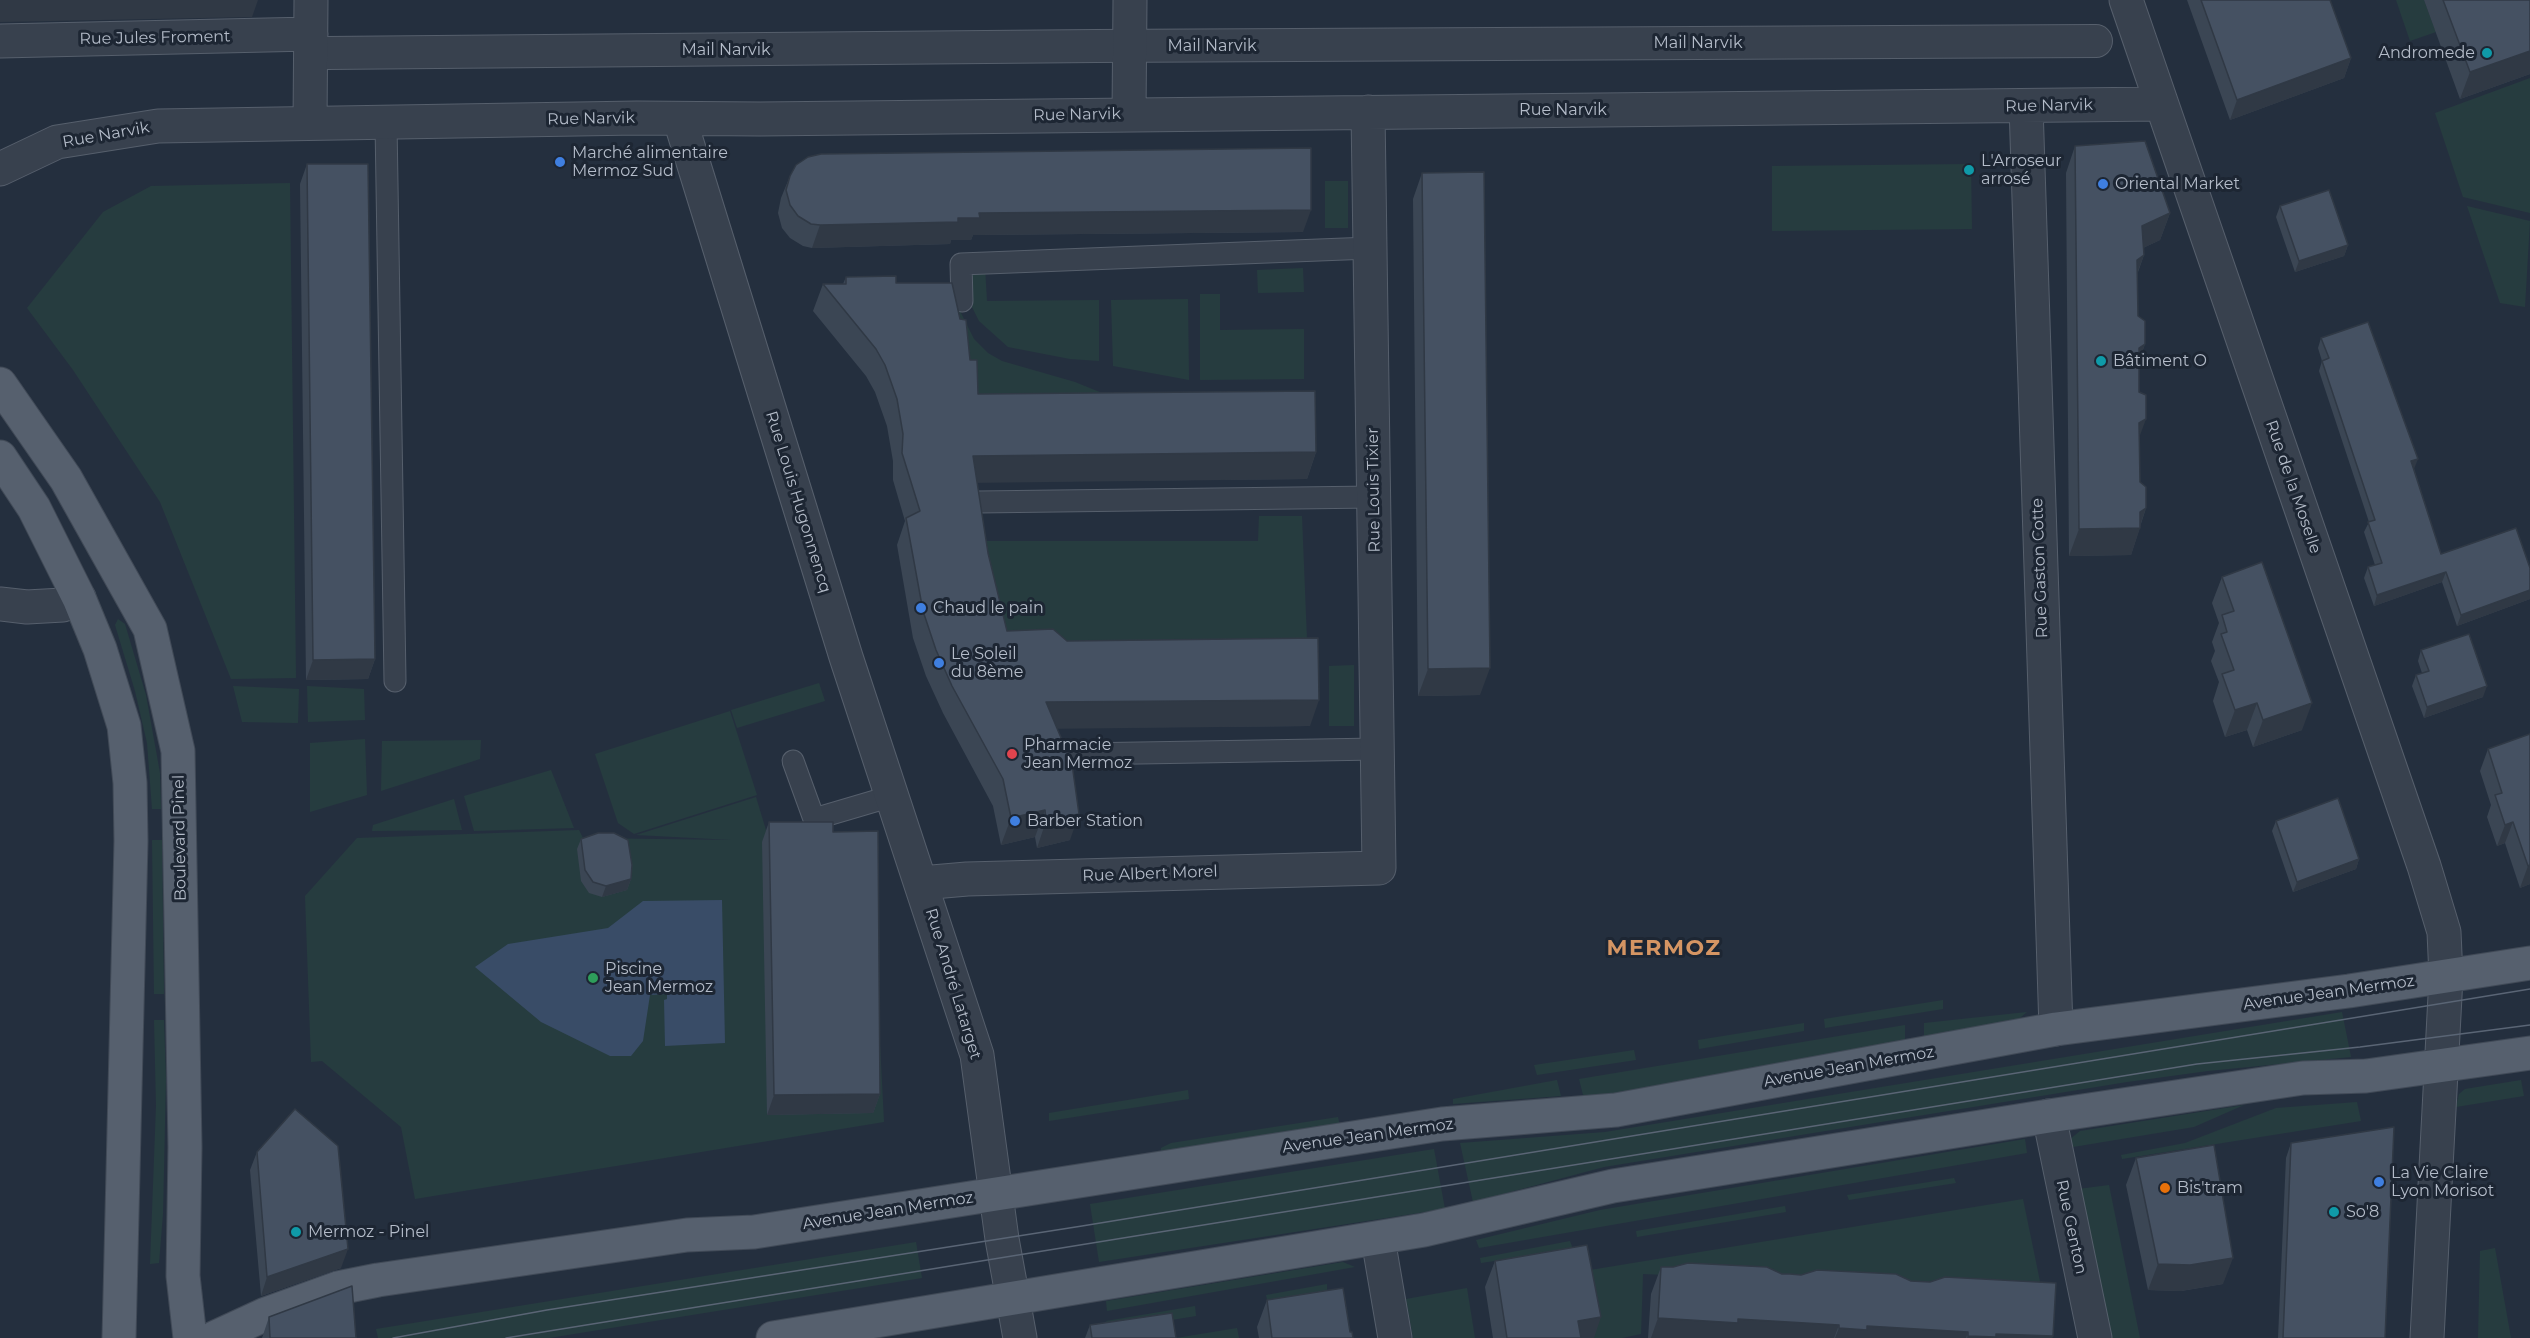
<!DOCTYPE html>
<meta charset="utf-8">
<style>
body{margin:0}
canvas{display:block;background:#242f3e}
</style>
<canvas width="2530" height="1338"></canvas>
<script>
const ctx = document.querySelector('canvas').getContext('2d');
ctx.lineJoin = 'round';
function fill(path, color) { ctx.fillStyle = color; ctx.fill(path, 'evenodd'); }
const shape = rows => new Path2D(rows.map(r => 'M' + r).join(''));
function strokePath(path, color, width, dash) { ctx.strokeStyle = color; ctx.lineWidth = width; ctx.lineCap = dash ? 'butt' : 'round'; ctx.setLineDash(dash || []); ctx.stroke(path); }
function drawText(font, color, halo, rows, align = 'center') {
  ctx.font = font + ' Montserrat,sans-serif'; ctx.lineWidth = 6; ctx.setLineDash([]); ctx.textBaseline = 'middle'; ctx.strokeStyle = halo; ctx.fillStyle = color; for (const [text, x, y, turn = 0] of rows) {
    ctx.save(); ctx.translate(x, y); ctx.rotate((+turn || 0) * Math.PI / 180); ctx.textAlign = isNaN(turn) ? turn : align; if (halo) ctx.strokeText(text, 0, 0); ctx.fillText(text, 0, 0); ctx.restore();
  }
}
const green = shape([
 [2396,0,2424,0,2436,32,2410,41],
 [2530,78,2530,213,2463,197,2435,113],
 [1971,164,1972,229,1772,231,1772,166],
 [1325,181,1348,181,1348,228,1325,228],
 [290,183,296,678,231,679,160,502,73,370,27,308,103,212,151,186],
 [2467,206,2530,221,2525,307,2500,303],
 [985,267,987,301,1099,300,1099,361,1070,359,1008,347,979,321,971,305,970,268],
 [1303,268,1304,292,1258,293,1257,270],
 [1200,294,1220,294,1220,330,1304,329,1304,379,1200,380],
 [1188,299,1189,380,1113,366,1111,300],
 [961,306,961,313,974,339,988,353,1002,361,1075,382,1107,395,968,421,942,310],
 [1259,516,1302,516,1308,665,1009,668,979,541,1258,541],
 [118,619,125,624,146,695,160,773,161,809,152,809,147,743,135,691,115,625],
 [1354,665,1354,726,1329,726,1329,666],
 [819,683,825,701,737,728,731,710],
 [233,686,299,689,298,723,242,722],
 [307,686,364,689,365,720,308,722],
 [730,711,757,795,634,834,618,823,595,754],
 [365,739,367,795,310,812,310,743],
 [481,740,480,759,381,791,382,741],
 [551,770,574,828,474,831,464,796],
 [756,797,769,840,870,842,884,1122,415,1199,401,1127,322,1061,311,1062,305,896,357,838,579,830,583,838,732,840,636,835],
 [454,799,462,830,372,831,373,825],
 [152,840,162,840,164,994,154,994],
 [1943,1000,1943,1009,1825,1028,1824,1019],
 [2027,1012,2014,1023,1924,1038,1924,1023],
 [2342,1012,2351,1057,2208,1071,2127,1082,1604,1167,1473,1202,1460,1143,1605,1132],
 [154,1020,164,1020,166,1078,163,1214,159,1263,150,1264,156,1106],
 [1804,1023,1804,1031,1699,1049,1698,1040],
 [1905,1025,1905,1043,1584,1099,1579,1079],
 [1634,1050,1636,1060,1537,1075,1534,1065],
 [1557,1080,1561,1096,1453,1104,1453,1099],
 [2521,1080,2524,1096,2456,1107,2459,1094,2465,1089],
 [1188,1090,1189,1099,1049,1121,1049,1113],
 [2357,1102,2361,1121,2122,1159,2121,1155,2185,1143,2276,1108],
 [2244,1105,2194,1127,2067,1148,2069,1140,2080,1131],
 [1338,1117,1340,1126,1161,1152,1161,1148,1171,1143],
 [2025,1139,2027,1153,1479,1248,1476,1240,1600,1210],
 [1434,1149,1445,1209,1099,1262,1090,1204],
 [1954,1178,1956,1183,1849,1200,1847,1195],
 [2109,1185,2140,1338,2109,1338,2078,1189],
 [2023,1199,2042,1291,1643,1274,1641,1334,1622,1338,1590,1338,1578,1272],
 [1785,1206,1786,1212,1637,1237,1636,1231],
 [1570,1241,1573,1249,1481,1263,1480,1258],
 [916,1242,922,1278,549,1338,378,1338,376,1329],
 [2495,1248,2511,1338,2478,1338,2480,1251],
 [1343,1262,1355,1267,1107,1311,1106,1301],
 [1327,1284,1327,1292,1268,1304,1266,1295],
 [1467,1288,1475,1338,1413,1338,1406,1299],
 [1195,1306,1196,1316,1110,1330,1106,1321],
 [1237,1328,1239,1338,1176,1338]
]);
const water = shape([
 [722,900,725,1043,665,1046,664,1000,667,999,667,994,650,995,643,1041,631,1056,610,1056,541,1022,475,967,508,944,608,928,643,901]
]);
const service = shape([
 [386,123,395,681],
 [962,301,961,264,1370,248],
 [978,502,1374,497],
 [1080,754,1377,749],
 [793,761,814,819,892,796]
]);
const pedestrian = shape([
 [327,53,1096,46,2096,41]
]);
const minor = shape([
 [2126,0,2424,866,2444,932,2446,977,2427,1338],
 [0,41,311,34],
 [2026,106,2056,1029],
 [1129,114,1130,0],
 [680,120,846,657,977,1055,1002,1239,1020,1338],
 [310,123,311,0],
 [0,169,57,142,158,126,637,118,760,119,2161,104],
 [0,604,27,607,63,605,79,598],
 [921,883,967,879,1379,868,1368,112],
 [2049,1116,2095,1338],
 [1378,1239,1395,1338]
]);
const primary = shape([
 [0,384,66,479,150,629,178,751,185,1147,183,1276,190,1338],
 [0,457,34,508,79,598,100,649,124,726,130,783,131,841,119,1338],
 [214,1338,266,1314,338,1288,378,1280,687,1235,754,1232,1442,1124,1616,1110,2056,1029,2349,991,2530,963],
 [773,1338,1424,1230,1613,1186,2049,1116,2303,1078,2366,1076,2530,1053]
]);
const tram = shape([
 [393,1338,547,1310,1082,1226,2530,989],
 [506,1338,2197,1064,2360,1047,2530,1025]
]);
const wall = shape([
 [2187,0,2330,0,2351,58,2344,78,2230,120],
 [2424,0,2530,0,2530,74,2460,99],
 [2075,146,2170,213,2160,240,2143,248,2144,255,2138,272,2138,316,2145,344,2139,361,2140,482,2146,508,2131,555,2069,556,2066,173],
 [307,164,375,659,368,679,306,680,300,184],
 [1422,173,1480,695,1418,696,1413,199],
 [790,176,1303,232,973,235,971,240,951,240,950,244,812,248,803,246,790,238,782,228,778,213,781,198],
 [2280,206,2348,245,2344,256,2295,272,2276,217],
 [846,277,896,283,970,360,978,394,1316,452,1307,479,977,482,988,553,1007,631,1067,641,1310,726,1057,728,1070,840,1037,848,1035,837,1001,845,993,806,943,713,926,676,913,638,897,545,905,521,893,480,893,461,887,426,875,392,866,376,813,311,823,284,843,284],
 [2321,338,2414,469,2441,554,2530,568,2530,599,2457,626,2442,582,2374,606,2364,578,2368,567,2375,565,2364,532,2369,522,2319,371,2322,361,2318,348],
 [2222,577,2302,730,2253,747,2247,730,2225,737,2213,701,2219,682,2211,661,2215,651,2212,642,2219,623,2212,603],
 [2421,650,2483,697,2424,718,2412,686,2416,675,2422,673,2418,661],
 [2530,734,2530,884,2520,888,2505,843,2497,846,2487,817,2491,805,2480,771,2488,749],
 [2276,821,2359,859,2356,869,2293,892,2272,831],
 [769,822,833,832,880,1094,873,1113,767,1115,762,842],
 [581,839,631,879,627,890,602,897,589,893,581,881,577,849],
 [2291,1143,2385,1338,2278,1338,2286,1158],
 [257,1152,341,1268,261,1296,250,1170],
 [2136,1158,2223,1284,2181,1291,2148,1290,2126,1185],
 [1495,1261,1594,1338,1493,1338,1485,1287],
 [1661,1267,1911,1281,2053,1336,2052,1338,1648,1338,1651,1294],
 [1267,1300,1350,1332,1353,1338,1259,1338,1257,1327],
 [269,1317,356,1338,262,1338],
 [1090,1325,1092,1338,1085,1338]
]);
const shadedWall = shape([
 [0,0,258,0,252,17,0,22],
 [2530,51,2530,74,2460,99,2470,72],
 [2351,58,2344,78,2230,120,2237,100],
 [1311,210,1303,232,973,235,971,240,951,240,950,244,812,248,820,225,958,218,979,213],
 [2170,213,2160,240,2132,253,2142,226],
 [2348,245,2344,256,2295,272,2299,261],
 [2144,255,2134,281,2137,260],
 [2145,344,2135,371,2139,348],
 [2146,419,2136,446,2139,423],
 [1316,452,1307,479,963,483,973,456],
 [2418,459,2414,469,2411,461],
 [2146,508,2139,528,2140,528,2131,555,2069,556,2079,529,2140,512],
 [2446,572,2442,582,2374,606,2377,595],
 [2530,590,2530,599,2457,626,2461,615],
 [375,659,368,679,306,680,313,660],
 [1490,668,1480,695,1418,696,1428,669],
 [2487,686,2483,697,2424,718,2427,707],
 [1319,700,1310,726,1036,729,1046,702],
 [2257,703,2247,730,2225,737,2235,710],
 [2312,703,2302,730,2253,747,2263,720],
 [1045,810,1035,837,1001,845,1011,818],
 [1079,814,1070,840,1037,848,1046,821],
 [2513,822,2505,843,2497,846,2505,825],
 [2359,859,2356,869,2293,892,2297,882],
 [2530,865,2530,884,2520,888,2528,866],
 [631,879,627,890,602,897,606,886],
 [880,1094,873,1113,767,1115,774,1095],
 [348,1249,341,1268,261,1296,267,1277],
 [2233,1258,2223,1284,2181,1291,2148,1290,2158,1264],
 [1601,1317,1594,1338,1572,1338,1578,1321],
 [1658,1318,1738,1319,1839,1325,1834,1338,1651,1338],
 [1867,1326,1968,1332,1966,1338,1835,1338,1839,1328],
 [1996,1334,2053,1336,2052,1338,1967,1338,1968,1336]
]);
const building = shape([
 [2201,0,2330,0,2351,58,2237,100,2201,0],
 [2443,0,2530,0,2530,51,2470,72,2443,0],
 [2145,141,2170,213,2142,226,2144,255,2137,260,2138,316,2145,321,2145,344,2139,348,2139,392,2146,395,2146,419,2139,423,2140,482,2146,487,2146,508,2140,512,2140,528,2079,529,2075,146,2145,141],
 [1311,148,1311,210,979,213,980,218,958,218,958,222,820,225,811,224,798,216,790,205,786,190,790,176,796,165,808,157,821,154,1311,148],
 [307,164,368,164,375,659,313,660,307,164],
 [1484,172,1490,668,1428,669,1422,173,1484,172],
 [2329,190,2348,245,2299,261,2280,206,2329,190],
 [896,276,896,283,952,283,960,319,966,320,970,360,977,360,978,394,1315,391,1316,452,973,456,988,553,1007,631,1053,629,1067,641,1318,638,1319,700,1046,702,1072,764,1079,814,1046,821,1045,810,1011,818,1003,779,952,686,936,650,923,611,906,518,920,511,902,453,903,434,897,399,885,365,876,349,823,284,846,284,846,277,896,276],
 [2368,322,2418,459,2411,461,2441,554,2516,528,2530,568,2530,590,2461,615,2446,572,2377,595,2368,567,2382,563,2368,522,2375,520,2322,361,2329,358,2321,338,2368,322],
 [2262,562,2312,703,2263,720,2257,703,2235,710,2222,674,2234,670,2221,634,2227,632,2222,615,2234,611,2222,577,2262,562],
 [2469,634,2487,686,2427,707,2416,675,2429,671,2421,650,2469,634],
 [2530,734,2530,865,2528,866,2513,822,2505,825,2495,795,2502,793,2488,749,2530,734],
 [2338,798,2359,859,2297,882,2276,821,2338,798],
 [769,822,833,822,833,832,878,831,880,1094,774,1095,769,822],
 [598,833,614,833,628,840,632,865,631,879,606,886,593,882,585,870,581,839,598,833],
 [295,1109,338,1146,348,1249,267,1277,257,1152,295,1109],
 [2394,1127,2385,1338,2283,1338,2291,1143,2394,1127],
 [2214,1145,2233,1258,2190,1265,2158,1264,2136,1158,2214,1145],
 [1587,1245,1601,1317,1578,1321,1581,1338,1507,1338,1495,1261,1587,1245],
 [1688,1263,1767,1267,1782,1274,1790,1274,1801,1275,1817,1270,1896,1274,1911,1281,1930,1282,1945,1277,2056,1283,2053,1336,1996,1334,1996,1337,1968,1336,1968,1332,1867,1326,1867,1330,1839,1328,1839,1325,1738,1319,1738,1323,1658,1318,1661,1267,1673,1267,1688,1263],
 [352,1286,356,1338,270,1338,269,1317,352,1286],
 [1343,1288,1350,1332,1352,1332,1353,1338,1272,1338,1267,1300,1343,1288],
 [1172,1313,1176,1338,1092,1338,1090,1325,1172,1313]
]);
const markers = [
 [2487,53,6,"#0f9aa8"],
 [560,162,6,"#3f7fe0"],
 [1969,170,6,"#0f9aa8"],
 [2103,184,6,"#3f7fe0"],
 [2101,361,6,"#0f9aa8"],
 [921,608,6,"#3f7fe0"],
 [939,663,6,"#3f7fe0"],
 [1012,754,6,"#e0444e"],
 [1015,821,6,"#3f7fe0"],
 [593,978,6,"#2e9e5b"],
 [2379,1182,6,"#3f7fe0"],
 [2165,1188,6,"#e8710a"],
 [2334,1212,6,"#0f9aa8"],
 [296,1232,6,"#0f9aa8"]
];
const streetNames = [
 ["Rue Jules Froment",155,38,-1],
 ["Mail Narvik",1698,43],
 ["Mail Narvik",1212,46],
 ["Mail Narvik",726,50],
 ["Rue Narvik",2049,106,-1],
 ["Rue Narvik",1563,110],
 ["Rue Narvik",1077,115,-1],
 ["Rue Narvik",591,119,-1],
 ["Rue Narvik",106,135,-10],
 ["Rue de la Moselle",2293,487,71],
 ["Rue Louis Tixier",1374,490,-91],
 ["Rue Louis Hugonnencq",798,502,73],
 ["Rue Gaston Cotte",2040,568,-92],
 ["Boulevard Pinel",180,838,-91],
 ["Rue Albert Morel",1150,874,-2],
 ["Rue André Latarget",953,984,73],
 ["Avenue Jean Mermoz",2329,993,-8],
 ["Avenue Jean Mermoz",1849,1067,-10],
 ["Avenue Jean Mermoz",1368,1136,-8],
 ["Avenue Jean Mermoz",888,1211,-9],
 ["Rue Genton",2071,1227,78]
];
const poiNames = [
 ["Andromede",2475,53,"right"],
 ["Marché alimentaire",572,153],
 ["Mermoz Sud",572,171],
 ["L'Arroseur",1981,161],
 ["arrosé",1981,179],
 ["Oriental Market",2115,184],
 ["Bâtiment O",2113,361],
 ["Chaud le pain",933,608],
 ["Le Soleil",951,654],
 ["du 8ème",951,672],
 ["Pharmacie",1024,745],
 ["Jean Mermoz",1024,763],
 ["Barber Station",1027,821],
 ["Piscine",605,969],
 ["Jean Mermoz",605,987],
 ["La Vie Claire",2391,1173],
 ["Lyon Morisot",2391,1191],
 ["Bis'tram",2177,1188],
 ["So'8",2346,1212],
 ["Mermoz - Pinel",308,1232]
];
const districtNames = [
 ["MERMOZ",1664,949]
];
fill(green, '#263c3f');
fill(water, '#394c67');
strokePath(service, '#565f6c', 23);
strokePath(pedestrian, '#565f6c', 34);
strokePath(minor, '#565f6c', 35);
strokePath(primary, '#414a57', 35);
strokePath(service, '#38414e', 21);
strokePath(pedestrian, '#38414e', 32);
strokePath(minor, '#38414e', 33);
strokePath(primary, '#56606e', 33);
strokePath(tram, '#5a6575', 1.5);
fill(wall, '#3b4654');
fill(shadedWall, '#303945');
fill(building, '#455162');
strokePath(building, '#303945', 1.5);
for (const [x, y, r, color] of markers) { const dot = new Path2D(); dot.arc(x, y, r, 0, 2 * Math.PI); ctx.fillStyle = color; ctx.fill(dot); strokePath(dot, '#1d2633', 2); }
drawText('16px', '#b4bcc9', '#1d2633', streetNames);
drawText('16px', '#b4bcc9', '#1d2633', poiNames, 'left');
ctx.letterSpacing = '1.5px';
drawText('bold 22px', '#d59563', '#1d2633', districtNames);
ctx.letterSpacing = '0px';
</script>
